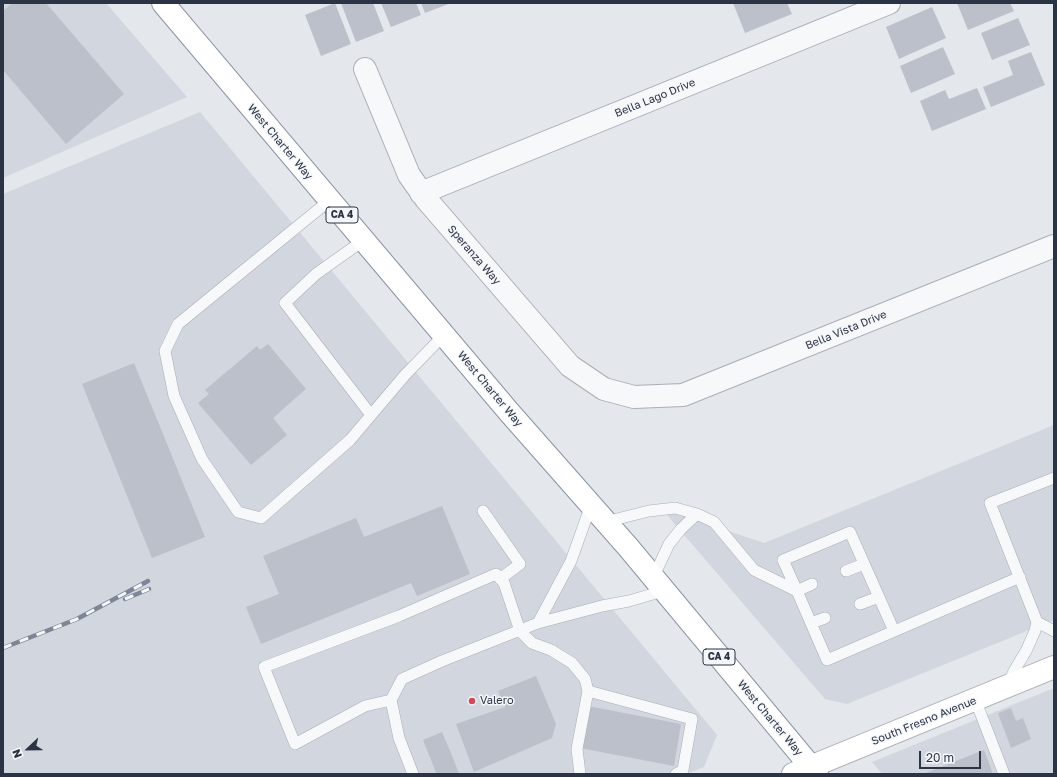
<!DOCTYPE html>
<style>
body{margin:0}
#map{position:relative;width:1057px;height:777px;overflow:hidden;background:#e4e7ec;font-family:"Golos Text",sans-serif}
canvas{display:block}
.frame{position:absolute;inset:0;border:4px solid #2b3445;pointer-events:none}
.north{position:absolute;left:8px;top:729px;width:40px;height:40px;-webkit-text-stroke:3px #f4f6f9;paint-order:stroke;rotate:248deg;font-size:11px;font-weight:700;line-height:16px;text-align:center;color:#2b3445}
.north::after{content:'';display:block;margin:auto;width:14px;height:18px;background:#2b3445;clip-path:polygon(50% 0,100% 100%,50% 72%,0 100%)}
.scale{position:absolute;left:919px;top:751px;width:62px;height:18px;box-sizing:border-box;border:2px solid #2b3445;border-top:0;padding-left:5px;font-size:12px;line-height:14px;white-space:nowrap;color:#2b3445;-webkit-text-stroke:3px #f4f6f9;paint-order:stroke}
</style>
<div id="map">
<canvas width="1057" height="777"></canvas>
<div class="frame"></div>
<div class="north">N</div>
<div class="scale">20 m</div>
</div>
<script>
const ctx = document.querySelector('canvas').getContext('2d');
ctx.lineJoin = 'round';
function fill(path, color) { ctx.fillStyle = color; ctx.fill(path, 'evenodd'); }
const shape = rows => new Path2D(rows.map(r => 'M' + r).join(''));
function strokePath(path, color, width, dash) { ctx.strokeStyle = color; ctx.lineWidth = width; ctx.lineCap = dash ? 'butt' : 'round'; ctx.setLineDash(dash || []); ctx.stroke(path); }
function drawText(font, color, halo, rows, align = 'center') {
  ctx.font = font + ' "Golos Text",sans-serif'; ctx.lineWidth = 3; ctx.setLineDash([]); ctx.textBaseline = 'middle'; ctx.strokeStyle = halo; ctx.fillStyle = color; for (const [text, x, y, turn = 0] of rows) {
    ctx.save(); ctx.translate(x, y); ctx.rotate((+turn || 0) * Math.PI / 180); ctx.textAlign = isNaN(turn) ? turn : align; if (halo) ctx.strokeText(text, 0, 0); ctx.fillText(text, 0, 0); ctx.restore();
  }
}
const built = shape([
 [3,3,106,3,187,97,3,178],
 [200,112,717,735,704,767,686,774,3,774,3,194],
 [1054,425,1054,620,847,704,825,699,661,508,764,543],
 [1054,688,1054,774,882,774,872,762]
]);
const building = shape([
 [12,3,46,3,124,94,66,144,3,70,3,11],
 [335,3,351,44,321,56,305,15],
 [341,3,373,3,384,31,356,42],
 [381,3,416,3,421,15,391,27],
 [421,3,451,3,425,13],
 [733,3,787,3,792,14,745,33],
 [957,3,1010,3,1014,11,968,30],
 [932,7,946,38,899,59,886,27],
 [1018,18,1030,45,992,60,981,33],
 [943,47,955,74,911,93,900,66],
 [1031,52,1045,85,991,107,983,87,1013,75,1008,61],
 [977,88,986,109,932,131,920,101,945,90,949,99],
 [268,344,306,389,273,418,287,435,251,465,198,403,209,394,205,390,257,346,260,350],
 [134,363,205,537,152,558,82,384],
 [442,506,470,574,417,596,411,583,261,644,246,607,279,594,263,556,356,518,364,537],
 [536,676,556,724,552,738,474,772,456,724,505,707,498,691],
 [588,706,681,724,674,766,580,748],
 [1011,708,1016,721,1023,718,1031,739,1011,748,998,713],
 [442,732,453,758,459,774,437,774,435,770,423,740],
 [984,750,993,774,923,774]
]);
const lane = shape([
 [330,200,178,324,165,351,174,396,202,459,238,512,261,518,350,440,405,375,444,335],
 [364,240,316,274,285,303,371,415],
 [591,505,571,561,538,623,602,606,629,601,663,591],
 [483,511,520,564,500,579],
 [697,514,714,522,754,570,797,591,827,660,1020,577],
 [605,522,649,511,675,508,697,514,681,529,669,544,653,578],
 [846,571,864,564],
 [812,584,797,591,783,560,850,532,894,631],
 [860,604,879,597],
 [1037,622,1054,631],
 [811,623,825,618],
 [1008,685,1014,671,1026,651,1035,631,1037,622,990,503,1054,478],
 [588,691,692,719,683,770,676,774],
 [975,699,1004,774],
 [391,700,365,706,295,744,264,667,399,616,496,574,504,583,520,631,532,643,551,650,572,663,585,679,588,691,577,749,580,774],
 [413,774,399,738,391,700,402,679,442,661,538,623]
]);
const street = shape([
 [365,69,409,175,426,199,570,366,604,389,634,397,683,395,1054,246],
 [421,193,889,3]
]);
const secondary = shape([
 [793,774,1054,667]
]);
const highway = shape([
 [163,3,509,412,628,547,817,774]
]);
const rail = shape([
 [125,599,149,589],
 [3,648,77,619,148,581]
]);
const markers = [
 [472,701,4,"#d1495b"]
];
const shields = [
 [342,215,32],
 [719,657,32]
];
const shieldNames = [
 ["CA 4",342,215],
 ["CA 4",719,657]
];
const streetNames = [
 ["Bella Lago Drive",655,98,-22],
 ["West Charter Way",280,142,50],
 ["Speranza Way",474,255,49],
 ["Bella Vista Drive",846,330,-22],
 ["West Charter Way",490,389,50],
 ["West Charter Way",770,718,50],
 ["South Fresno Avenue",924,721,-22]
];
const poiNames = [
 ["Valero",480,701]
];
fill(built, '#d2d6de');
fill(building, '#bbc0ca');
strokePath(lane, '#a9aeb7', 12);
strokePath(street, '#a9aeb7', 24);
strokePath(secondary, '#a9aeb7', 24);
strokePath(highway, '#8b94a3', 24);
strokePath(lane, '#f7f8fa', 11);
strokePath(street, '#f7f8fa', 22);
strokePath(secondary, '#fff', 22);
strokePath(highway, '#fff', 22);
strokePath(rail, '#7d8696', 4.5);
strokePath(rail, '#f4f6f9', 3, [9]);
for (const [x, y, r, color] of markers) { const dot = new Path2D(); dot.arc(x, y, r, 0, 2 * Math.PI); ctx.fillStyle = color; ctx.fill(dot); strokePath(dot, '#f4f6f9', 1.5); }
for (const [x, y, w] of shields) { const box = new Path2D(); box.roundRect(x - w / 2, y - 8, w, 16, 3); ctx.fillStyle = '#f4f6f9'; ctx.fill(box); strokePath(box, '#2b3445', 1); }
drawText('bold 10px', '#2b3445', null, shieldNames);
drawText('11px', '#2b3445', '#f4f6f9', streetNames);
drawText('11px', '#2b3445', '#f4f6f9', poiNames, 'left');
</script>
